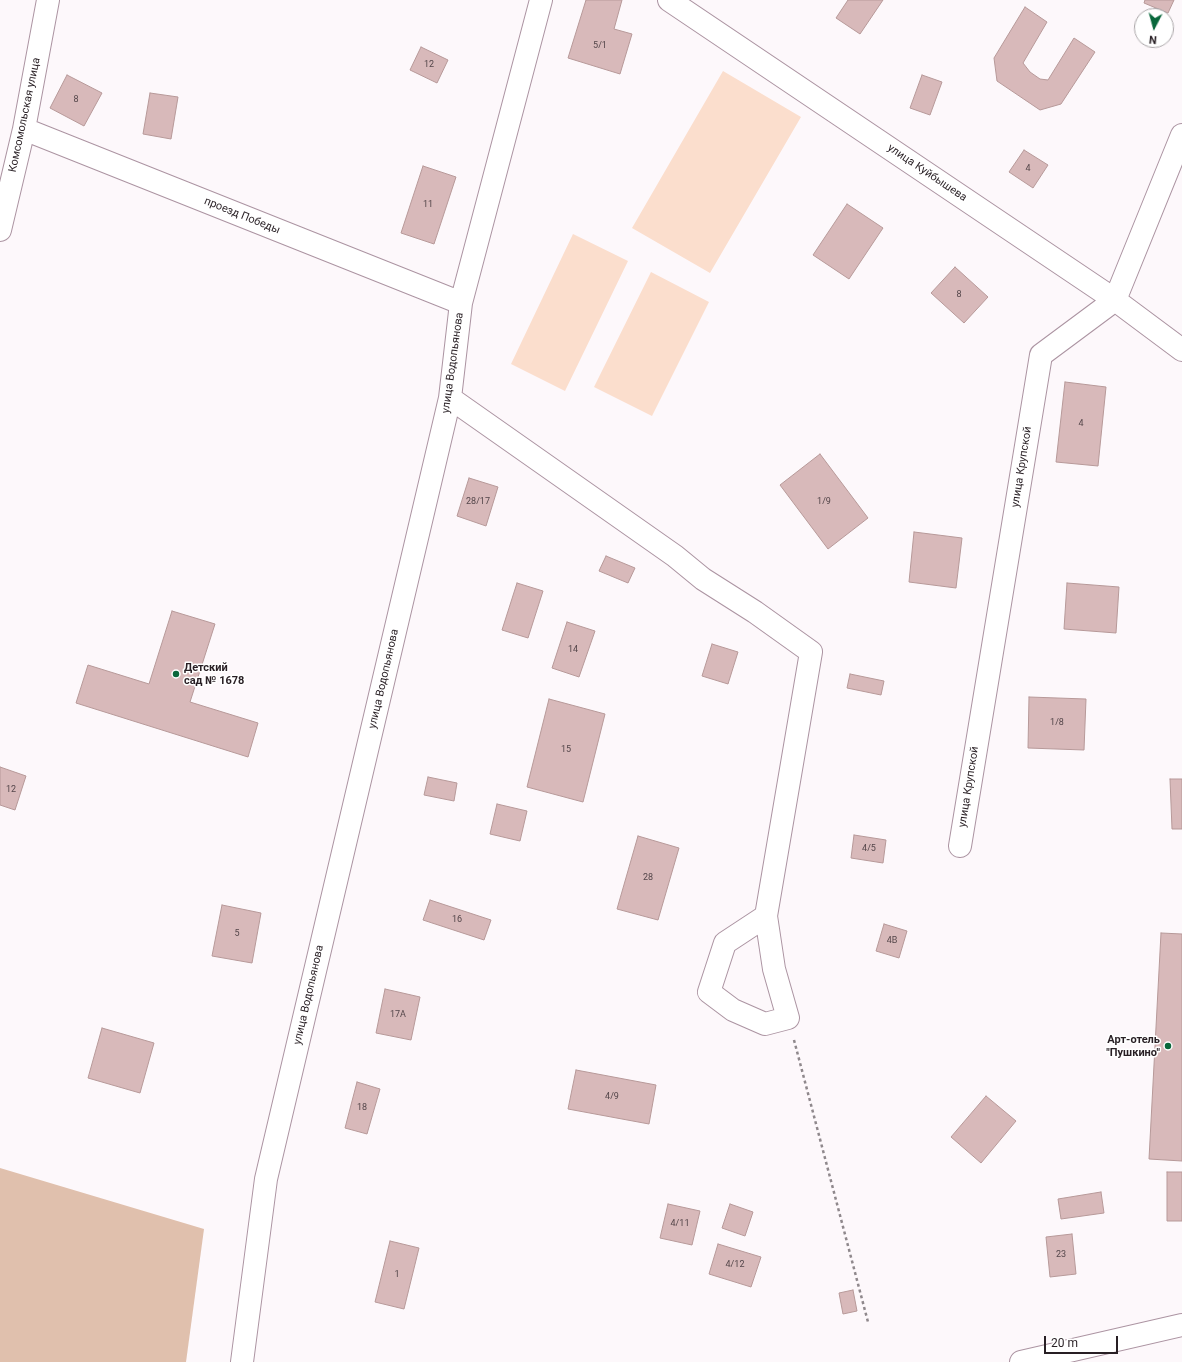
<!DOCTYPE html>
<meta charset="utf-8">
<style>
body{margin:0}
#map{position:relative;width:1182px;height:1362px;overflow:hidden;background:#fdf8fb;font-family:Roboto,sans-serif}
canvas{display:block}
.north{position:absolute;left:1134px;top:8px;width:40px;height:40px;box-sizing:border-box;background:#fff;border:1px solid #a9a5a7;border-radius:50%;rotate:186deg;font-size:11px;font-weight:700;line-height:16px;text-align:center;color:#281f24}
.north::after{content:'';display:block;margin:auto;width:14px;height:18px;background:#08673b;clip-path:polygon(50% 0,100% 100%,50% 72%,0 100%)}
.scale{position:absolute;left:1044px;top:1336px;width:74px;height:18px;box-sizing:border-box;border:2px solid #281f24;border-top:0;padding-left:5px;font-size:12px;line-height:14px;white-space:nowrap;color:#281f24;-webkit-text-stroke:3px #fff;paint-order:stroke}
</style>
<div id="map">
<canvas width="1182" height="1362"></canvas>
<div class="north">N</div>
<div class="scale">20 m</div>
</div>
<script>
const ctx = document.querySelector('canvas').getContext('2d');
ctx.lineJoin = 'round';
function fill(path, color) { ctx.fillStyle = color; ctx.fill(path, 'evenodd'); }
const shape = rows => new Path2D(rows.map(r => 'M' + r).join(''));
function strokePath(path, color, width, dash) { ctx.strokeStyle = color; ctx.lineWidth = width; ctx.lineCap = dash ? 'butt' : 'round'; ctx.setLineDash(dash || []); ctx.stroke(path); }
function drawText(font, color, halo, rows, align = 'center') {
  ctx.font = font + ' Roboto,sans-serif'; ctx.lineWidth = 3; ctx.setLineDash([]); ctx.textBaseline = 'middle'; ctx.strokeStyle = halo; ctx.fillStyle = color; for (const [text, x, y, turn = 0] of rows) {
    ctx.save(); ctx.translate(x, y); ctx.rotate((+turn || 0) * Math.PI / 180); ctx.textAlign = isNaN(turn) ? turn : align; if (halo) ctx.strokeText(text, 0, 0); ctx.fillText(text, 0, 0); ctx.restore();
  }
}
const green = shape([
 [723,71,801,117,710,273,632,228],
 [573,234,628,261,565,391,511,364],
 [651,272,709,302,652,416,594,387]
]);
const forest = shape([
 [0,1168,204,1229,186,1362,0,1362]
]);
const building = shape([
 [586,0,622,0,614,29,632,34,620,74,568,58,586,0],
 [848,0,883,0,860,34,836,18,848,0],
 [1145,0,1174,0,1168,13,1144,3,1145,0],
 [1025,7,1047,22,1023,63,1030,72,1040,79,1048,80,1074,38,1095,52,1061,104,1040,110,997,81,994,58,1025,7],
 [421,47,448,60,437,83,410,70,421,47],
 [67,75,102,93,84,126,50,108,67,75],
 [922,75,942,82,930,115,910,108,922,75],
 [150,93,178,97,171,139,143,134,150,93],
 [1024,150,1048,165,1033,188,1009,172,1024,150],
 [423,166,456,177,434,244,401,233,423,166],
 [847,204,883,228,849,279,813,255,847,204],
 [955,267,988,297,964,323,931,293,955,267],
 [1065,382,1106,387,1098,466,1056,462,1065,382],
 [820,454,868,518,828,549,780,485,820,454],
 [469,478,498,487,486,526,457,516,469,478],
 [914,532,962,538,956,588,909,582,914,532],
 [606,556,635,568,628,583,599,571,606,556],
 [517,583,543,591,528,638,502,630,517,583],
 [1067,583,1119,587,1116,633,1064,629,1067,583],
 [172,611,215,624,190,702,258,723,248,757,76,703,88,665,149,684,172,611],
 [567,622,595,631,579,677,552,668,567,622],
 [712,644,738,652,728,684,702,676,712,644],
 [850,674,884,681,881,695,847,688,850,674],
 [1029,697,1086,699,1084,750,1028,748,1029,697],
 [549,699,605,714,583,802,527,787,549,699],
 [0,767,26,776,15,810,0,805,0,767],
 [428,777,457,783,454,801,424,795,428,777],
 [1170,779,1182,779,1182,829,1172,829,1170,779],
 [497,804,527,811,520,841,490,834,497,804],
 [854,835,886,840,883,863,851,858,854,835],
 [638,836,679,848,658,920,617,909,638,836],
 [430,900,491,920,484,940,423,920,430,900],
 [222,905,261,913,252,963,212,956,222,905],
 [884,924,907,931,899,958,876,951,884,924],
 [1161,933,1182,934,1182,1161,1149,1159,1161,933],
 [385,989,420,997,411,1040,376,1033,385,989],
 [102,1028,154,1043,140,1093,88,1078,102,1028],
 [576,1070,656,1085,649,1124,568,1109,576,1070],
 [357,1082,380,1089,367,1134,345,1128,357,1082],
 [986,1096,1016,1121,981,1163,951,1137,986,1096],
 [1167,1172,1182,1172,1182,1221,1167,1221,1167,1172],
 [1101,1192,1104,1213,1061,1219,1058,1199,1101,1192],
 [668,1204,700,1211,692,1245,660,1238,668,1204],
 [730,1204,753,1212,745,1236,722,1228,730,1204],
 [1072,1234,1076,1274,1050,1277,1046,1237,1072,1234],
 [390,1241,419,1248,404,1309,375,1302,390,1241],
 [718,1244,761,1257,751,1287,709,1274,718,1244],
 [853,1290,857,1311,843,1314,839,1293,853,1290]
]);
const path = shape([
 [794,1040,868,1322]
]);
const minor = shape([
 [669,0,1115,300,1182,350],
 [24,129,461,303],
 [0,230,24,129,48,0],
 [450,398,675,556,703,579,755,612,811,652,766,916,725,943,709,992,733,1010,765,1024,788,1018,774,969,766,916],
 [960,846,1041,355,1115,300,1182,135],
 [242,1362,266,1179,450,398,461,303,541,0],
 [1021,1362,1182,1325]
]);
const markers = [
 [176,674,4,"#08673b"],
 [1168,1046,4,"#08673b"]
];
const numberNames = [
 ["5/1",600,46],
 ["12",429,65],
 ["8",76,100],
 ["4",1028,169],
 ["11",428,205],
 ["8",959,295],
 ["4",1081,424],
 ["28/17",478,502],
 ["1/9",824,502],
 ["14",573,650],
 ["1/8",1057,723],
 ["15",566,750],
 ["12",11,790],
 ["4/5",869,849],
 ["28",648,878],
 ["16",457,920],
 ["5",237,934],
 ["4В",892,941],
 ["17А",398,1015],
 ["4/9",612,1097],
 ["18",362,1108],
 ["4/11",680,1224],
 ["23",1061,1255],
 ["4/12",735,1265],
 ["1",397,1275]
];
const streetNames = [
 ["Комсомольская улица",25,115,-78],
 ["улица Куйбышева",927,173,34],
 ["проезд Победы",242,216,22],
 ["улица Водопьянова",453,363,-82],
 ["улица Крупской",1022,467,-81],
 ["улица Водопьянова",384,679,-77],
 ["улица Крупской",969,787,-81],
 ["улица Водопьянова",309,995,-77]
];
const poiNames = [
 ["Детский",184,668],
 ["сад № 1678",184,681],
 ["Арт-отель",1160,1040,"right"],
 ["\"Пушкино\"",1160,1053,"right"]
];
fill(green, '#fbdecd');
fill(forest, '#e0c0ad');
fill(building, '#d8b9ba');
strokePath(building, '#b79999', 1);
strokePath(minor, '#ac94a2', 24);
strokePath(path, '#8f888c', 2.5, [3, 3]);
strokePath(minor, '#fff', 22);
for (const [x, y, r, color] of markers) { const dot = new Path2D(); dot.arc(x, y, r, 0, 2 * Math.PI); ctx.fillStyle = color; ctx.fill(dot); strokePath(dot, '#fff', 1.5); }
drawText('9px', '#54464a', null, numberNames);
drawText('11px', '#281f24', '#fff', streetNames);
drawText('bold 11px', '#281f24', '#fff', poiNames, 'left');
</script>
